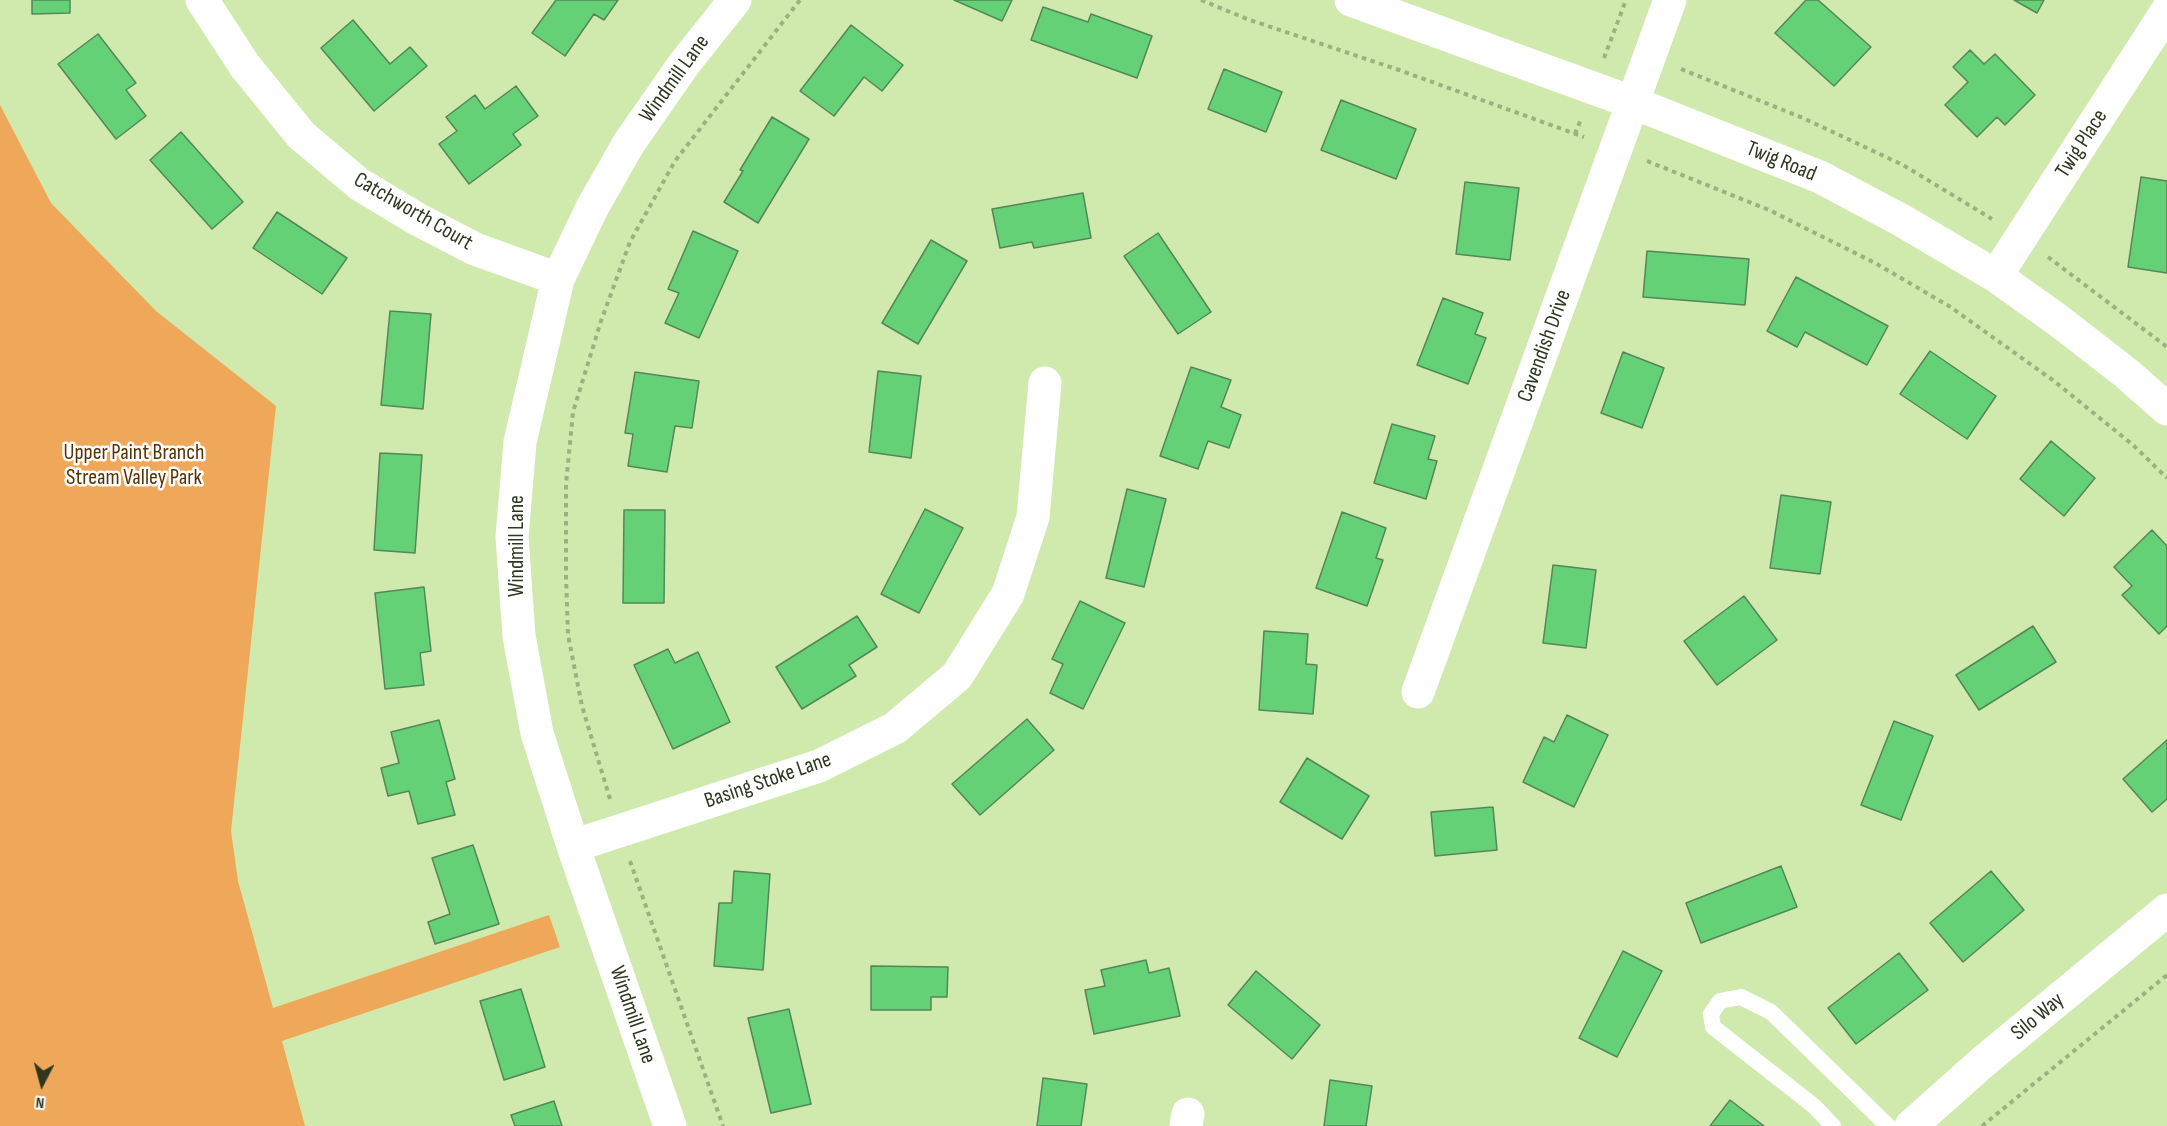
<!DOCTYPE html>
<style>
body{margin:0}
#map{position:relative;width:2167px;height:1126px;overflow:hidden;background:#d0eaad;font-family:"Sofia Sans Condensed",sans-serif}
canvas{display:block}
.north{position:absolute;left:12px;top:1054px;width:60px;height:60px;-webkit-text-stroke:4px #fff;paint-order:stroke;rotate:186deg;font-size:16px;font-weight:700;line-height:24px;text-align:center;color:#2e3820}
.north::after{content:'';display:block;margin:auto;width:21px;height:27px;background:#2e3820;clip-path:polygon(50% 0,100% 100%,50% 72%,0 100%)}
</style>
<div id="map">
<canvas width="2167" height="1126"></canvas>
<div class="north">N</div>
</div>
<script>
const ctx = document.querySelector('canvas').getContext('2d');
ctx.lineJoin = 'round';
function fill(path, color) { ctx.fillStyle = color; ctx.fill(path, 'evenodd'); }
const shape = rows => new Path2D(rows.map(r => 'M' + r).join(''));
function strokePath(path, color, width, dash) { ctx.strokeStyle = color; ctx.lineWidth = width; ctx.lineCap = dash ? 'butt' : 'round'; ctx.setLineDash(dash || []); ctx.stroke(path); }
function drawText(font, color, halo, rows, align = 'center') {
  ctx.font = font + ' "Sofia Sans Condensed",sans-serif'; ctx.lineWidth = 5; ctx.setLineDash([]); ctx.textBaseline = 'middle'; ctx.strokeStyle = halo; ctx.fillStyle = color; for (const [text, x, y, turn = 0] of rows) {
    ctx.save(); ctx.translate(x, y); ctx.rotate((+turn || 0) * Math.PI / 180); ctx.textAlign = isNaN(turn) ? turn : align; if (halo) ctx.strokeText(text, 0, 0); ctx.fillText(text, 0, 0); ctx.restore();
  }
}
const green = shape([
 [0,105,51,203,156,311,276,406,231,831,238,881,273,1008,549,915,560,947,282,1041,305,1126,0,1126]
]);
const building = shape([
 [32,0,70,0,70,13,32,14,32,0],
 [556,0,618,0,604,20,594,14,565,56,532,33,556,0],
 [954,0,1012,0,1002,21,954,0],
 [1806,0,1818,0,1871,47,1834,86,1775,33,1806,0],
 [2014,0,2044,0,2037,13,2014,0],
 [1043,7,1088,22,1091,14,1152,36,1137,78,1031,40,1043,7],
 [353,20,390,64,410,47,427,66,374,111,321,48,353,20],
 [851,25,903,65,882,91,864,77,834,116,800,91,851,25],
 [98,34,136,83,126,90,146,116,116,139,58,64,98,34],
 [1970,50,1984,64,1995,54,2035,95,2005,125,1997,117,1977,137,1945,105,1968,82,1953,67,1970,50],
 [1224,69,1282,92,1266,132,1208,109,1224,69],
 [516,86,538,116,513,134,521,145,469,184,439,144,457,131,446,117,475,95,485,109,516,86],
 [1341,100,1416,129,1396,179,1321,150,1341,100],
 [772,117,809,139,758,223,724,202,743,171,740,170,772,117],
 [181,132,243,202,212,229,150,160,181,132],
 [2141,177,2167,181,2167,273,2128,267,2141,177],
 [1465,182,1519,188,1510,260,1456,254,1465,182],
 [1083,193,1091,238,1034,248,1032,242,1000,248,992,209,1083,193],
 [277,212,347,258,322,294,253,248,277,212],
 [693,231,738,251,699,338,665,323,679,293,668,289,693,231],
 [1158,233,1211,312,1178,334,1124,256,1158,233],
 [931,240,967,261,918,344,882,323,931,240],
 [1647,251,1749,259,1745,305,1643,297,1647,251],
 [1796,277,1888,326,1867,365,1805,332,1797,347,1767,331,1796,277],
 [1443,298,1483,313,1475,334,1486,338,1468,384,1417,365,1443,298],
 [390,311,431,314,423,409,381,405,390,311],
 [1930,351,1996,396,1967,439,1900,394,1930,351],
 [1623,352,1664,368,1642,428,1601,413,1623,352],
 [1191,367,1231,380,1221,407,1241,415,1229,448,1208,441,1198,469,1160,456,1191,367],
 [878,371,921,376,911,458,869,452,878,371],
 [635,372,699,381,692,428,675,426,667,472,628,466,633,434,625,433,635,372],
 [1392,424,1435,436,1428,459,1437,461,1426,499,1374,483,1392,424],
 [2051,441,2095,478,2064,516,2020,479,2051,441],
 [380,453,422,455,415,553,374,550,380,453],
 [1127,489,1166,499,1144,587,1106,578,1127,489],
 [1781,495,1831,502,1820,574,1770,568,1781,495],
 [925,509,963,528,919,613,881,594,925,509],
 [624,510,665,510,664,603,623,603,624,510],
 [1342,512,1386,528,1376,558,1383,560,1367,606,1316,588,1342,512],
 [2152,530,2167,546,2167,626,2159,634,2122,595,2132,586,2114,567,2152,530],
 [1553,565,1596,570,1586,648,1543,643,1553,565],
 [424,587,431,651,420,653,424,685,385,689,375,593,424,587],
 [1744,596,1777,640,1717,685,1684,641,1744,596],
 [1080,601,1125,623,1083,709,1050,693,1063,664,1052,659,1080,601],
 [857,616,877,647,849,665,856,676,802,709,776,667,857,616],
 [2033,626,2056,662,1979,710,1956,675,2033,626],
 [1264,631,1308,634,1306,664,1317,665,1313,714,1259,710,1264,631],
 [668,649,675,663,698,652,730,722,673,749,634,665,668,649],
 [1567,715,1608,735,1574,807,1523,782,1544,737,1554,742,1567,715],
 [1027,719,1054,750,980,815,952,784,1027,719],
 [439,720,455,779,446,782,455,815,418,824,409,791,388,796,381,768,399,763,391,732,439,720],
 [1894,721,1933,736,1901,820,1861,805,1894,721],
 [2167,740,2167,799,2152,812,2123,779,2167,740],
 [1307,758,1369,796,1342,839,1280,802,1307,758],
 [1493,807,1497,850,1435,856,1431,812,1493,807],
 [473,845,499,924,435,944,428,922,450,914,432,858,473,845],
 [1781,866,1797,907,1701,943,1686,903,1781,866],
 [734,871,770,874,763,970,714,966,719,903,732,903,734,871],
 [1991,871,2024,910,1963,962,1930,923,1991,871],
 [1623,951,1662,971,1617,1057,1579,1038,1623,951],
 [1899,953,1928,990,1856,1044,1828,1008,1899,953],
 [1146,960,1149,973,1169,968,1180,1016,1094,1034,1085,990,1105,986,1101,970,1146,960],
 [871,966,948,967,947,997,931,997,931,1010,871,1010,871,966],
 [1256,971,1320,1025,1292,1059,1228,1005,1256,971],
 [521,989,545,1067,504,1080,480,1001,521,989],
 [789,1009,811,1104,771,1113,748,1018,789,1009],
 [1043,1078,1087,1084,1081,1126,1037,1126,1043,1078],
 [1330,1080,1372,1086,1366,1126,1324,1126,1330,1080],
 [1730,1100,1764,1126,1710,1126,1730,1100],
 [554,1101,562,1126,515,1126,511,1115,554,1101]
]);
const path = shape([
 [1201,0,1247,19,1399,70,1584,137],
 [1604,58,1626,0],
 [1681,69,1803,118,1903,165,1992,219],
 [1575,134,1581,119],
 [1647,161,1769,210,1875,263,1949,306,2054,381,2133,445,2167,478],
 [2048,257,2167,347],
 [610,799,582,706,568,635,566,576,566,484,573,412,601,321,630,242,675,161,800,0],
 [630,861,723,1126],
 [1982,1126,2167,975]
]);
const service = shape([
 [1833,1126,1814,1106,1713,1027,1711,1014,1720,1001,1741,997,1771,1012,1888,1126]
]);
const minor = shape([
 [202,0,245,66,301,135,359,184,417,219,475,249,558,279],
 [1351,0,1634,103,1820,177,1901,220,1996,276,2059,321,2126,373,2167,409],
 [1996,276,2167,11],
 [1418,692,1670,0],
 [573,846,819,766,895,728,957,676,1008,594,1033,517,1045,383],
 [670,1126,573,846,537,733,519,636,512,537,520,442,558,279,592,208,629,143,684,64,735,0],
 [1186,1126,1188,1114],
 [1911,1126,1984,1061,2167,910]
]);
const streetNames = [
 ["Windmill Lane",675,79,-54],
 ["Twig Place",2082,144,-57],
 ["Twig Road",1781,162,22],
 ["Catchworth Court",413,212,30],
 ["Cavendish Drive",1545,346,-70],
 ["Windmill Lane",517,546,-90],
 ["Basing Stoke Lane",768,781,-19],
 ["Windmill Lane",632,1015,71],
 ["Silo Way",2038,1017,-40]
];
const parkNames = [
 ["Upper Paint Branch",134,453],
 ["Stream Valley Park",134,478]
];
fill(green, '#efa859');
fill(building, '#65d176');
strokePath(building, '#55865a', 1.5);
strokePath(path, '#9cb180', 4, [4.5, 4.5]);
strokePath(service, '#fff', 16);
strokePath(minor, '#fff', 33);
drawText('22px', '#2e3820', '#fff', streetNames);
drawText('22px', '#563202', '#fff', parkNames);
</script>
